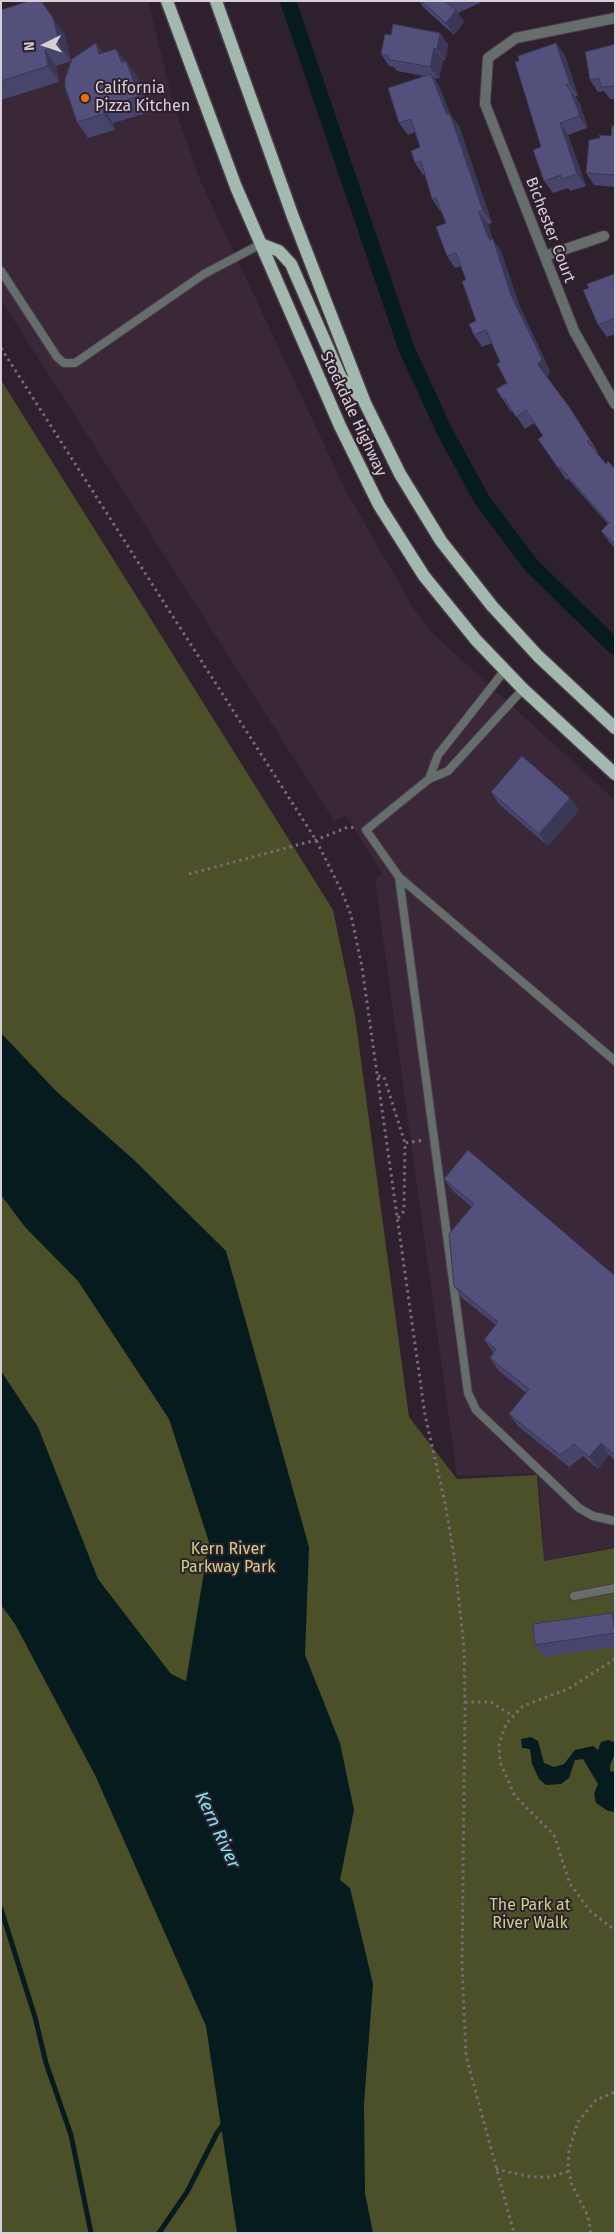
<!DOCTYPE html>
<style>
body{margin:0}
#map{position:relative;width:616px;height:2234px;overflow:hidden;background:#2e202d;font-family:"Fira Sans",sans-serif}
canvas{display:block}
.frame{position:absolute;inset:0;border:2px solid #d8cfd7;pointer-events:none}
.north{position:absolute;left:20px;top:20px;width:50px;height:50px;-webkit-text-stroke:4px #2e202d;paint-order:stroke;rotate:266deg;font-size:14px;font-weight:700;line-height:20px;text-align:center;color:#d8cfd7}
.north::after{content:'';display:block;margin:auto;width:18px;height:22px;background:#d8cfd7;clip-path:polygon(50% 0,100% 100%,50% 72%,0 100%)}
</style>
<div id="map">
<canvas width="616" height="2234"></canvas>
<div class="frame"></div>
<div class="north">N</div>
</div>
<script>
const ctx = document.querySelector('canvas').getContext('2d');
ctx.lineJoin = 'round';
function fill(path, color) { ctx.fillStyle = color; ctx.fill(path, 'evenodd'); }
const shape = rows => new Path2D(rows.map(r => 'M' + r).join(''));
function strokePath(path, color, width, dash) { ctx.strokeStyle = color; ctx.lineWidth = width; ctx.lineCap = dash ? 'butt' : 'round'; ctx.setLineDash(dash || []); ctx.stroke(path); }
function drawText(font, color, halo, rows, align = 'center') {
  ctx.font = font + ' "Fira Sans",sans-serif'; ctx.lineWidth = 4; ctx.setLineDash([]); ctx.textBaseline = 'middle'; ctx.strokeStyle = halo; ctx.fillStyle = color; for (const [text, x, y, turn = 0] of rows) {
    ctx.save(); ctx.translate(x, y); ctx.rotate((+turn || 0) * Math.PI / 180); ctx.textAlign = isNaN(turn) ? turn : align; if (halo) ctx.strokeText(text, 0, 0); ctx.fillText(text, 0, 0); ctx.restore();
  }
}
const built = shape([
 [26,1,148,1,173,102,200,180,346,491,414,609,430,631,615,800,615,1547,543,1561,543,1530,538,1474,457,1476,375,880,382,873,346,816,334,821,1,300,1,10]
]);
const green = shape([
 [1,380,333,910,355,1016,409,1417,457,1479,537,1475,544,1561,615,1548,615,2233,1,2233]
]);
const water = shape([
 [1,1033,57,1092,133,1159,226,1251,309,1547,305,1655,340,1743,354,1810,340,1880,350,1888,373,1984,364,2104,365,2193,373,2233,237,2233,206,2026,95,1775,15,1624,1,1605,1,1371,38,1427,98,1579,171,1674,186,1681,209,1542,169,1419,78,1281,25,1227,1,1195],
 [531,1737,538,1741,544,1763,554,1767,564,1764,575,1750,593,1746,598,1750,601,1742,608,1740,614,1742,615,1754,610,1765,610,1771,615,1772,615,1812,608,1811,596,1803,594,1794,598,1784,583,1759,575,1760,569,1778,561,1784,546,1785,539,1779,532,1764,530,1749,522,1748,521,1739]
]);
const stream = shape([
 [1,1909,35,2017,46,2063,71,2135,91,2233],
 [159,2233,187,2192,217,2133,225,2122]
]);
const canal = shape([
 [288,1,407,350,445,432,482,500,531,565,615,647]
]);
const path = shape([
 [1,348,316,840,342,892,351,915,362,967,425,1415,445,1503,454,1555,464,1648,465,1710,462,1964,466,2056,514,2233],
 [189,874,316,840,348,827,356,828],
 [378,1076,384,1077,405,1143],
 [398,1218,404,1211,405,1143,425,1140],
 [615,1659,568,1689,523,1706,506,1724,499,1744,500,1762,515,1796,554,1835,570,1884,591,1912,615,1930],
 [465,1702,491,1702,513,1716],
 [496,2169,531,2177,550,2177,569,2171],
 [591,2233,588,2216,572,2185,568,2168,569,2150,578,2122,596,2100,615,2092]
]);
const service = shape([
 [1,271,57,357,64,363,75,363,204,274,261,244],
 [523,689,448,771,429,779,366,830,399,877,615,1061],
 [429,779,438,755,505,670],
 [399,877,468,1393,476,1410,579,1508,593,1516,615,1521],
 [574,1596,615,1588]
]);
const minor = shape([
 [615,18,516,38,488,58,485,104,574,331,615,404],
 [545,256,604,236]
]);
const primary = shape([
 [167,1,236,187,340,426,379,505,424,576,476,640,523,689,615,774],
 [216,1,293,217,365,403,400,474,441,541,492,606,538,656,615,728],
 [261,244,279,251,291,264,341,378,364,401]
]);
const wall = shape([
 [419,1,484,1,458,13,464,22,454,35,423,7],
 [1,10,64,33,71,61,96,43,103,53,116,49,137,76,150,112,113,123,115,130,88,138,77,122,71,61,56,66,59,82,1,100],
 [440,33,448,45,445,61,443,60,439,79,434,78,439,86,450,114,459,126,492,223,488,224,493,240,501,251,520,307,550,371,547,377,578,420,598,452,597,453,606,464,615,469,615,548,610,543,601,531,608,524,568,479,566,480,558,468,543,436,534,423,525,429,513,411,511,412,503,400,507,383,500,362,492,343,482,347,474,335,476,321,466,280,461,266,455,268,447,256,446,223,441,211,440,211,432,199,425,175,423,175,415,163,420,147,415,132,408,135,399,123,424,76,397,71,394,67,389,66,381,54,391,35],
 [615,44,615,99,610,99,604,91,598,92,590,80],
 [565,55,578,96,575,96,580,104,587,125,587,128,568,135,586,186,570,191,568,188,553,193,544,181],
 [615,126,615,187,594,185,586,173,611,136],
 [615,275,615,334,607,337,598,325,589,288],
 [491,792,570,798,579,810,548,846,499,804],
 [444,1179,615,1276,615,1460,609,1455,598,1469,583,1456,569,1467,518,1426,509,1414,526,1393,498,1370,490,1358,494,1353,484,1340,496,1325,462,1298,454,1286,472,1207,453,1191],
 [612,1613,615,1617,615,1647,544,1657,535,1645]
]);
const shadedWall = shape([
 [42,2,64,33,71,61,60,46],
 [456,10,464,22,454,35,446,23],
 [440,33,448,45,445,61,437,49],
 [96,43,107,59,99,54],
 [556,43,565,55,578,96,570,84],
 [434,48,443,60,439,79,430,67],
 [116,49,137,76,150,112,139,96,122,63],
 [45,50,56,66,59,82,48,66],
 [431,74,439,86,451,115,450,114,459,126,492,223,483,211],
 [571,92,580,104,587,125,587,128,579,116],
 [103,108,113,123,115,130,104,114],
 [560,123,568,135,586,186,577,174],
 [479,212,488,224,493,240,501,251,520,307,550,371,547,377,538,365,487,235],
 [570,408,578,420,598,452,590,440],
 [570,798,579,810,548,846,539,834],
 [601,1443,609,1455,598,1469,589,1457],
 [612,1613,615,1617,615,1633]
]);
const building = shape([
 [29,1,42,2,53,18,60,46,45,50,48,66,1,81,1,10,29,1],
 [421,1,450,1,447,3,456,10,446,23,421,1],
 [393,24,440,33,437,49,434,48,430,67,388,59,389,56,381,54,385,34,391,35,393,24],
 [96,43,99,54,116,49,122,63,126,61,139,96,103,108,104,114,77,122,65,87,65,79,72,59,96,43],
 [556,43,570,84,566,84,571,92,579,113,579,116,560,123,577,174,562,179,561,175,544,181,533,150,541,147,515,62,519,61,518,56,556,43],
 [615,44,615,86,601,87,599,78,590,80,585,52,615,44],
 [431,74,447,115,450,114,483,211,479,212,487,235,490,240,493,239,511,295,542,359,538,365,570,408,590,440,587,441,606,464,608,461,615,469,615,544,601,531,609,523,560,467,558,468,538,439,543,436,526,410,516,417,505,399,503,400,496,389,507,383,497,364,500,362,486,330,474,335,469,324,476,321,462,281,466,280,456,253,447,256,436,227,446,223,436,198,432,199,421,161,415,163,411,151,420,147,411,119,399,123,388,88,431,74],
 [612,126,615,126,615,175,586,173,589,140,600,138,599,135,611,136,612,126],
 [614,274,615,318,598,325,583,290,589,288,587,284,614,274],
 [522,756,570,798,539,834,491,792,522,756],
 [468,1150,615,1276,615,1455,601,1443,589,1457,574,1444,560,1455,509,1414,529,1389,490,1358,496,1349,484,1340,498,1322,454,1286,449,1234,474,1204,444,1179,468,1150],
 [612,1613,615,1633,535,1645,533,1624,612,1613]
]);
const markers = [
 [85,98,5,"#e8710a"]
];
const poiNames = [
 ["California",95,89],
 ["Pizza Kitchen",95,107]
];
const streetNames = [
 ["Bichester Court",550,230,69],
 ["Stockdale Highway",353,414,65]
];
const parkNames = [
 ["Kern River",228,1550],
 ["Parkway Park",228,1568],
 ["The Park at",530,1906],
 ["River Walk",530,1924]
];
const waterNames = [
 ["Kern River",217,1830,65]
];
fill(built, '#3a2839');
fill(green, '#4c5028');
fill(water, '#051b1e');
strokePath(stream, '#051b1e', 5);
strokePath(canal, '#051b1e', 16);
strokePath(service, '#493c48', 10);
strokePath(minor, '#493c48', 12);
strokePath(primary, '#493c48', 15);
strokePath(path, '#786c77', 3, [2.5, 4]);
strokePath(service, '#656e6a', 8);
strokePath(minor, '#656e6a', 10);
strokePath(primary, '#a3b8af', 12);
fill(wall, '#47456b');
fill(shadedWall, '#3a3857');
fill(building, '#53507c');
strokePath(building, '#3a3857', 1);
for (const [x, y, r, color] of markers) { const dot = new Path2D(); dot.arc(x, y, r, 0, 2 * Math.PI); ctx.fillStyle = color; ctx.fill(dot); strokePath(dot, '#2e202d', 2); }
drawText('16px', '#d8cfd7', '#2e202d', poiNames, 'left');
drawText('16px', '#d8cfd7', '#2e202d', streetNames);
drawText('16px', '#cad385', '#2e202d', parkNames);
drawText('italic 18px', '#79e4f3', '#2e202d', waterNames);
</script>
